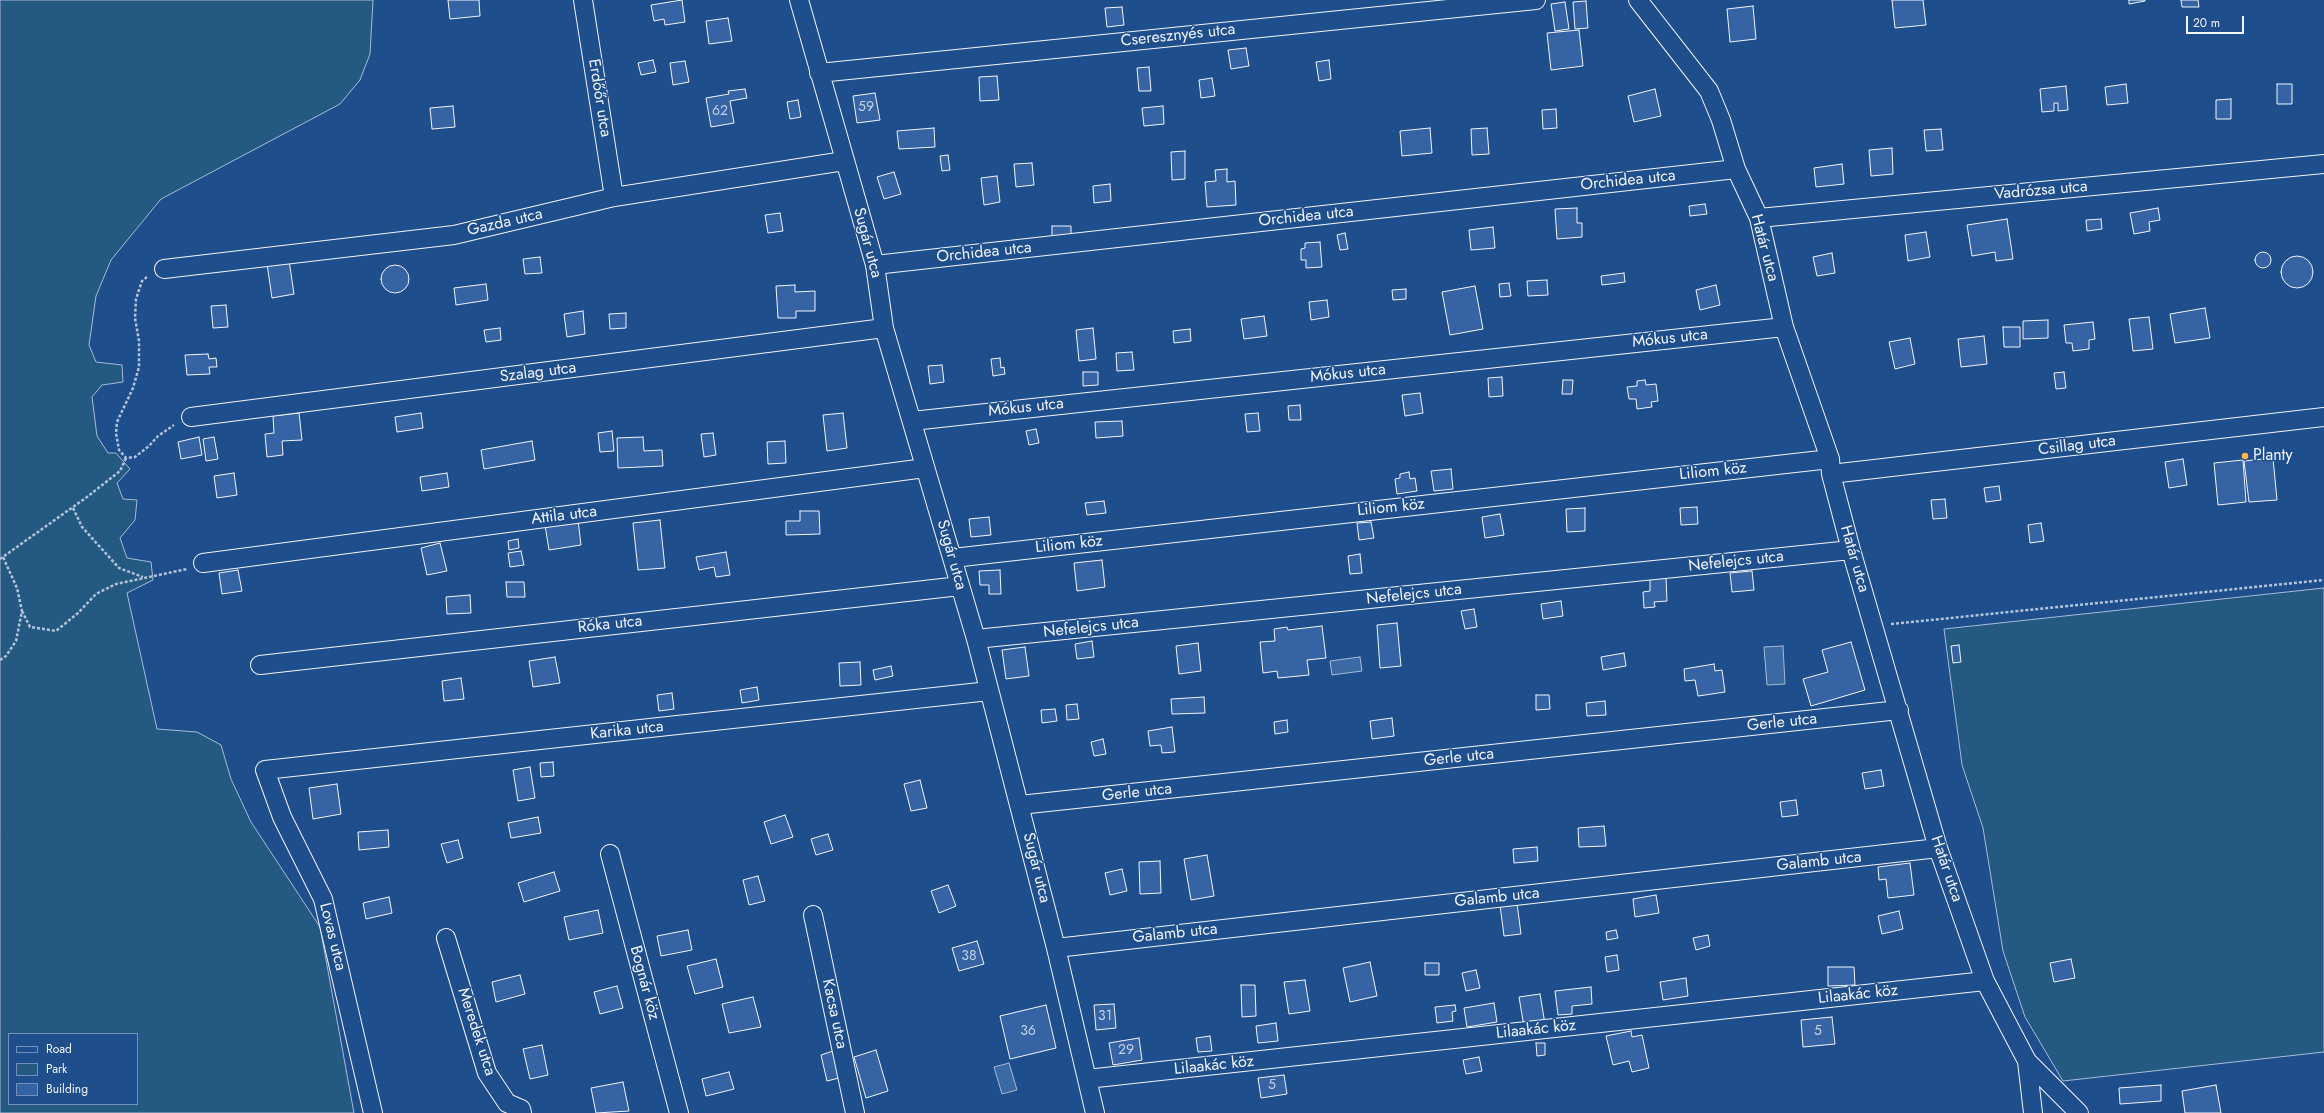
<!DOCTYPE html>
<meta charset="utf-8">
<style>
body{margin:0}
#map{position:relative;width:2324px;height:1113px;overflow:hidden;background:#1f4e8c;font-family:Jost,sans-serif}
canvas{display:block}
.legend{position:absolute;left:8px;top:1033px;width:130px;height:72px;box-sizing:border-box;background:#1f4e8c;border:1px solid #7391ba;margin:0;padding:5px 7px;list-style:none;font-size:12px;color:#f2f6ff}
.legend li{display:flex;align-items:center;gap:8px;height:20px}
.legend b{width:20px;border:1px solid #7391ba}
.scale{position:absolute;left:2186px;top:16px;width:58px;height:18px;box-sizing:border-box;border:2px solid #f2f6ff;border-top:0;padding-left:5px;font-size:12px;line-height:14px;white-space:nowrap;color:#f2f6ff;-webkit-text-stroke:3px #1f4e8c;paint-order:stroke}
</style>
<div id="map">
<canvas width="2324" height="1113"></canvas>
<ul class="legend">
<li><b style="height:5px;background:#1f4e8c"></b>Road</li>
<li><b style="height:11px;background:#245a82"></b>Park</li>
<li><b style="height:11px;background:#3563a3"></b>Building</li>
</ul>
<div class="scale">20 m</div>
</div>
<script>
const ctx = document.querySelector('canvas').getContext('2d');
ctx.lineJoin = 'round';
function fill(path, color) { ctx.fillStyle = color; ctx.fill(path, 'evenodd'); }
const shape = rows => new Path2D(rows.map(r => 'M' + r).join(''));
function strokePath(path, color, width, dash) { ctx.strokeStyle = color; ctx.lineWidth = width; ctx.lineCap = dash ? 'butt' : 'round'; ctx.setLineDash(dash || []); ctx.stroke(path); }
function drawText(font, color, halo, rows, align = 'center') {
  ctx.font = font + ' Jost,sans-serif'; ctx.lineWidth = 3; ctx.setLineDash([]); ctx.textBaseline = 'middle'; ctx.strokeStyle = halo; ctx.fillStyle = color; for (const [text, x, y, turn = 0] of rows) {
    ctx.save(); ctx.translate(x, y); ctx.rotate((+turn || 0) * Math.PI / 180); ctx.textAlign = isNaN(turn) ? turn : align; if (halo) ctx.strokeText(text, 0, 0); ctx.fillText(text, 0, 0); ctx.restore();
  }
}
const green = shape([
 [0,0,373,0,370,54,360,80,340,104,161,199,111,260,96,296,89,345,96,362,122,365,123,382,102,385,92,397,97,436,108,453,116,453,130,469,117,483,123,499,137,500,135,520,120,538,127,558,151,562,153,580,127,593,157,729,197,732,221,745,231,779,251,822,320,927,354,1113,0,1113,0,0],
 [9,1034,137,1034,137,1104,9,1104,9,1034],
 [2324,588,2324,1052,2063,1081,2025,1017,2003,951,1983,828,1962,765,1944,629,2324,588]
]);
const water = shape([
 [1783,646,1785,684,1767,685,1764,647,1783,646],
 [1360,657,1362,671,1332,675,1330,661,1360,657],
 [1009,1063,1017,1090,1002,1094,994,1067,1009,1063]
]);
const building = shape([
 [448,0,479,0,480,16,450,19,448,0],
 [682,0,685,22,665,25,664,19,654,21,651,5,682,0],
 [1892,0,1923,0,1926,25,1895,28,1892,0],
 [2129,0,2145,0,2145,1,2129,4,2129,0],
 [2181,0,2198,0,2199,7,2182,7,2181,0],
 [1586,1,1588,28,1575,29,1573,2,1586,1],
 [1565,2,1569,29,1555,31,1551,4,1565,2],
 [1753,6,1756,39,1730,42,1727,9,1753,6],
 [1122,7,1124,25,1107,27,1105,8,1122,7],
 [728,18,732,41,709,44,706,21,728,18],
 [1579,30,1583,66,1551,70,1547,33,1579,30],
 [1246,48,1249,66,1231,69,1228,50,1246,48],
 [653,60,656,72,641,75,638,63,653,60],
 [1329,60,1331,79,1319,81,1316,62,1329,60],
 [685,61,689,82,673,85,670,63,685,61],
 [1149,67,1151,91,1139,91,1137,68,1149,67],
 [997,76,999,100,980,101,979,77,997,76],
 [1212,78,1215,96,1201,98,1199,80,1212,78],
 [2126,84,2128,103,2107,105,2105,87,2126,84],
 [2277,84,2292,84,2292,104,2277,104,2277,84],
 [2066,86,2068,110,2058,111,2058,103,2054,103,2054,111,2042,112,2040,89,2066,86],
 [745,89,747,98,730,101,734,123,711,127,706,98,729,94,728,91,745,89],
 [1655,89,1661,116,1634,122,1628,96,1655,89],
 [875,93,880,120,857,123,853,96,875,93],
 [2231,99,2231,119,2216,119,2216,100,2231,99],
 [798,100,801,117,790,119,787,102,798,100],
 [453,106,455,127,432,129,430,108,453,106],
 [1163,106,1164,124,1144,126,1142,108,1163,106],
 [1556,109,1557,128,1543,129,1542,110,1556,109],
 [934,128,935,147,899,149,897,131,934,128],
 [1430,128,1432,153,1402,156,1400,131,1430,128],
 [1487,128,1489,154,1472,155,1471,129,1487,128],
 [1941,129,1943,150,1926,151,1924,130,1941,129],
 [1892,148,1893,174,1871,176,1869,150,1892,148],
 [1185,151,1185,179,1172,180,1171,152,1185,151],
 [948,155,950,170,942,171,940,156,948,155],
 [1032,163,1034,185,1016,187,1014,164,1032,163],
 [1842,164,1844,184,1816,187,1814,168,1842,164],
 [1227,169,1227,182,1235,181,1236,205,1207,207,1205,182,1216,181,1215,170,1227,169],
 [894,172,901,194,884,199,877,177,894,172],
 [997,176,1000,202,984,205,981,178,997,176],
 [1110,184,1111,201,1094,203,1093,186,1110,184],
 [1705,204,1707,214,1690,216,1689,206,1705,204],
 [1577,208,1577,223,1582,223,1582,237,1557,239,1555,209,1577,208],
 [2158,208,2160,220,2149,222,2150,231,2134,234,2130,213,2158,208],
 [780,213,783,231,768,233,765,215,780,213],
 [2007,219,2013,259,1996,261,1995,252,1972,256,1967,225,2007,219],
 [2101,219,2102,229,2087,231,2086,220,2101,219],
 [1052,226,1071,226,1071,236,1052,237,1052,226],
 [1493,227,1495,248,1471,250,1469,230,1493,227],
 [1926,232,1930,257,1908,261,1905,235,1926,232],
 [1345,233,1348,249,1340,250,1337,235,1345,233],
 [1320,242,1322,267,1306,268,1306,260,1301,260,1301,249,1305,248,1305,243,1320,242],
 '2255 260a8 8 0 1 1 16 0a8 8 0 1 1-16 0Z',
 [1832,253,1835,273,1817,276,1813,257,1832,253],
 '2281 272a16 16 0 1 1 32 0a16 16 0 1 1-32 0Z',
 [540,257,542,273,525,274,523,259,540,257],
 [289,260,294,294,272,298,267,264,289,260],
 '381 279a14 14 0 1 1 28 0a14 14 0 1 1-28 0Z',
 [1624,273,1625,282,1602,285,1601,276,1624,273],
 [1547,280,1548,295,1528,296,1527,281,1547,280],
 [1509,283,1511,296,1500,297,1499,284,1509,283],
 [486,284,488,300,456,305,454,288,486,284],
 [795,285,795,292,815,291,815,311,796,311,796,318,778,318,776,286,795,285],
 [1716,285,1720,305,1700,310,1696,290,1716,285],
 [1475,286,1483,329,1450,335,1442,292,1475,286],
 [1406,289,1406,299,1393,300,1392,290,1406,289],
 [1327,300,1329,317,1311,320,1309,302,1327,300],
 [226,305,228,327,213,328,211,306,226,305],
 [2205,308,2210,338,2175,343,2170,314,2205,308],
 [583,311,585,334,567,337,564,314,583,311],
 [626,313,626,328,610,329,609,314,626,313],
 [1264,316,1267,336,1244,339,1241,319,1264,316],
 [2149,317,2153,349,2133,351,2129,319,2149,317],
 [2048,320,2048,338,2023,339,2023,321,2048,320],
 [2093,322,2095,339,2089,340,2089,349,2073,351,2072,343,2066,343,2064,325,2093,322],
 [2003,327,2020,327,2020,347,2004,347,2003,327],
 [500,328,501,340,486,342,484,330,500,328],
 [1093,328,1096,359,1079,361,1076,330,1093,328],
 [1190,329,1191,341,1174,343,1173,331,1190,329],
 [1984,336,1987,364,1961,367,1958,339,1984,336],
 [1910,338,1915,364,1895,369,1889,342,1910,338],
 [1132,352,1134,370,1117,371,1116,353,1132,352],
 [208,354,209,359,216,358,217,367,209,367,210,374,187,375,185,355,208,354],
 [1000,358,1001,368,1004,367,1005,374,993,376,991,359,1000,358],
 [942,365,944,382,930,384,928,366,942,365],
 [1083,372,1098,372,1098,385,1083,386,1083,372],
 [2064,372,2066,388,2056,389,2054,373,2064,372],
 [1502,377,1503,396,1489,397,1488,378,1502,377],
 [1563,380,1573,380,1572,394,1562,394,1563,380],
 [1645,380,1646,385,1656,384,1658,401,1651,402,1652,407,1637,409,1636,399,1629,399,1627,387,1637,386,1637,381,1645,380],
 [1420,393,1423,413,1405,416,1402,395,1420,393],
 [1300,405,1301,420,1289,420,1288,406,1300,405],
 [299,413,302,440,282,441,283,455,267,457,265,434,274,433,273,416,299,413],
 [421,413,423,428,397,432,395,417,421,413],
 [843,413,847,448,827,451,823,415,843,413],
 [1258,413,1260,431,1247,432,1245,414,1258,413],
 [1122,421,1123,436,1096,438,1095,422,1122,421],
 [1036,429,1039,443,1029,445,1026,431,1036,429],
 [612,431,614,451,600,452,598,433,612,431],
 [713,433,716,455,704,457,701,434,713,433],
 [199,437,202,455,181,459,178,442,199,437],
 [214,437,218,459,206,461,203,439,214,437],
 [643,437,644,451,662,450,663,466,618,468,617,438,643,437],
 [532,441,535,460,484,469,481,450,532,441],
 [785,441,786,463,768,464,767,442,785,441],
 [2273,458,2277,500,2249,502,2244,461,2273,458],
 [2183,459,2187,485,2169,488,2165,462,2183,459],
 [2243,460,2246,502,2218,505,2214,463,2243,460],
 [1451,469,1453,489,1434,491,1431,471,1451,469],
 [1409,472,1410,479,1415,478,1417,491,1397,494,1395,479,1400,478,1400,474,1409,472],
 [234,473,237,495,217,498,214,476,234,473],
 [447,473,449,487,422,491,420,477,447,473],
 [1999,486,2001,500,1986,502,1984,488,1999,486],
 [1945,499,1947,518,1933,519,1931,500,1945,499],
 [1104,501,1106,513,1087,515,1085,503,1104,501],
 [1697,507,1698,524,1681,525,1680,508,1697,507],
 [1585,508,1585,531,1567,532,1566,509,1585,508],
 [800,511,819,511,820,534,786,535,786,521,800,521,800,511],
 [1500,514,1504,535,1485,538,1482,517,1500,514],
 [989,517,991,535,971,537,969,519,989,517],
 [578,520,581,545,549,550,545,525,578,520],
 [660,520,665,568,638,570,633,523,660,520],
 [1371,522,1374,538,1359,540,1357,523,1371,522],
 [2041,523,2044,541,2030,543,2028,525,2041,523],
 [518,539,519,548,509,550,508,541,518,539],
 [440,543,447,571,427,575,421,548,440,543],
 [521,551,524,565,510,567,508,553,521,551],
 [726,552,730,575,716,577,714,567,699,570,696,557,726,552],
 [1360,554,1362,573,1350,574,1348,556,1360,554],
 [1102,560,1105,587,1077,591,1074,563,1102,560],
 [238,570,242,591,222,594,219,573,238,570],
 [1000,570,1001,594,989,594,989,585,980,585,979,571,1000,570],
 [1752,571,1754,590,1732,592,1730,573,1752,571],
 [1650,578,1666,578,1667,601,1654,602,1655,607,1644,608,1643,592,1650,591,1650,578],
 [506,582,524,582,525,597,507,597,506,582],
 [470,595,471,613,447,614,446,597,470,595],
 [1561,601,1563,616,1543,619,1541,604,1561,601],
 [1474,609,1477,627,1465,629,1461,611,1474,609],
 [1397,623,1401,666,1380,668,1377,625,1397,623],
 [1322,626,1326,658,1307,660,1309,675,1278,678,1277,671,1263,673,1260,642,1275,641,1274,629,1287,627,1288,630,1322,626],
 [1092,641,1094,657,1077,659,1075,644,1092,641],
 [1851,642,1865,690,1811,706,1803,679,1828,672,1822,650,1851,642],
 [1198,643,1201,671,1179,674,1176,646,1198,643],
 [1959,645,1961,662,1953,663,1951,646,1959,645],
 [1025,647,1029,676,1006,679,1002,650,1025,647],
 [1624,653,1626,666,1603,670,1601,657,1624,653],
 [555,657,560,683,533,687,529,661,555,657],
 [860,662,861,685,840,686,839,663,860,662],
 [1714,664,1715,671,1722,670,1725,692,1698,696,1695,680,1685,681,1684,669,1714,664],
 [891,666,893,676,875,680,873,670,891,666],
 [461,678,464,699,444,701,442,681,461,678],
 [757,687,759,700,742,703,740,690,757,687],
 [672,693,674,709,659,711,657,695,672,693],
 [1536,695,1549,695,1550,709,1536,710,1536,695],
 [1204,697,1205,713,1172,714,1171,699,1204,697],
 [1605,701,1606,715,1587,716,1586,703,1605,701],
 [1077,704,1079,719,1067,720,1066,705,1077,704],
 [1055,709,1057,721,1042,723,1041,710,1055,709],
 [1392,718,1394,736,1372,739,1370,721,1392,718],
 [1287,720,1288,732,1275,734,1274,722,1287,720],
 [1172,727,1175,752,1162,753,1161,745,1150,746,1148,731,1172,727],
 [1103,739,1106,754,1094,756,1091,742,1103,739],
 [553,762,554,776,541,777,540,763,553,762],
 [530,767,535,798,518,801,513,770,530,767],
 [1881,770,1884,786,1865,789,1862,773,1881,770],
 [920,780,927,808,911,811,904,784,920,780],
 [337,784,341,814,313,819,309,788,337,784],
 [1796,800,1798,815,1782,817,1780,802,1796,800],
 [785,815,793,837,771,844,764,822,785,815],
 [538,817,541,833,511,838,508,823,538,817],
 [1604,826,1606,846,1579,847,1578,828,1604,826],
 [388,830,389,847,359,850,358,832,388,830],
 [828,834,833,850,816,855,811,839,828,834],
 [458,840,463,858,447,863,441,844,458,840],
 [1537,847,1538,861,1514,863,1513,849,1537,847],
 [1207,855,1214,896,1191,900,1184,859,1207,855],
 [1160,861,1161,893,1140,894,1139,862,1160,861],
 [1910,863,1914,895,1888,898,1886,879,1879,880,1878,867,1910,863],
 [1122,869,1127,891,1110,895,1105,873,1122,869],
 [554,872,560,891,524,902,518,883,554,872],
 [758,876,765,901,749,905,743,880,758,876],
 [948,885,956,906,939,913,931,891,948,885],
 [1656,895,1659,913,1635,917,1633,899,1656,895],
 [389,897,392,913,366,919,363,903,389,897],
 [1517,903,1521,934,1504,936,1500,905,1517,903],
 [598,910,603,933,569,940,564,917,598,910],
 [1899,911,1903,929,1882,934,1878,916,1899,911],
 [688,930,692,950,661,956,657,936,688,930],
 [1616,930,1618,938,1607,940,1606,932,1616,930],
 [1708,935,1710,946,1696,950,1693,938,1708,935],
 [977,941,984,964,959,971,952,948,977,941],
 [1617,955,1619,970,1607,972,1605,957,1617,955],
 [716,959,723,987,695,994,687,966,716,959],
 [2071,959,2075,978,2054,982,2050,963,2071,959],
 [1370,962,1377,996,1350,1002,1343,968,1370,962],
 [1425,963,1439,963,1439,975,1425,975,1425,963],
 [1828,967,1854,967,1855,985,1828,986,1828,967],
 [1476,970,1480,988,1466,991,1462,973,1476,970],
 [520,975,525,994,496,1002,492,982,520,975],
 [1686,978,1688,996,1663,1000,1660,982,1686,978],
 [1305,980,1310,1011,1289,1014,1284,982,1305,980],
 [1241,985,1255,985,1256,1016,1242,1017,1241,985],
 [617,986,623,1008,600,1014,594,992,617,986],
 [1591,987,1592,1004,1572,1006,1572,1014,1558,1015,1555,991,1591,987],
 [1540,994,1545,1024,1524,1027,1519,997,1540,994],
 [753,997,761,1027,729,1033,722,1004,753,997],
 [1494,1003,1497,1022,1467,1027,1464,1008,1494,1003],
 [1114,1004,1116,1028,1096,1030,1094,1005,1114,1004],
 [1046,1005,1056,1048,1010,1059,1000,1016,1046,1005],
 [1455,1005,1456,1011,1452,1012,1453,1021,1437,1023,1435,1007,1455,1005],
 [1832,1017,1835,1044,1803,1047,1801,1020,1832,1017],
 [1276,1023,1278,1041,1258,1043,1256,1026,1276,1023],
 [1631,1031,1632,1037,1642,1035,1649,1068,1632,1072,1629,1061,1613,1065,1606,1036,1631,1031],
 [1210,1036,1212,1051,1198,1052,1196,1038,1210,1036],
 [1139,1038,1142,1060,1113,1065,1109,1043,1139,1038],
 [1536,1043,1545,1043,1545,1055,1537,1056,1536,1043],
 [542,1045,548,1075,530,1079,523,1049,542,1045],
 [876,1050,888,1091,866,1098,854,1057,876,1050],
 [833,1051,839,1078,827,1081,821,1055,833,1051],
 [1479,1057,1482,1071,1466,1074,1463,1060,1479,1057],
 [729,1072,734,1089,706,1096,702,1079,729,1072],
 [1284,1075,1287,1094,1261,1098,1258,1078,1284,1075],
 [623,1082,629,1111,596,1113,591,1088,623,1082],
 [2161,1085,2161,1101,2120,1104,2119,1088,2161,1085],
 [2216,1085,2221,1113,2185,1113,2182,1091,2216,1085]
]);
const path = shape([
 [147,277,142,281,136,299,135,318,139,341,139,367,133,388,117,422,116,433,119,450,126,458,135,457,149,446,158,436,174,425],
 [73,508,82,527,119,568,143,577],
 [0,559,87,497,120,471,126,458],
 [22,611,30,627,56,631,78,613,96,594,116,584,187,569],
 [1891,624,2324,580],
 [0,660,6,656,16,641,22,611,17,588,3,557]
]);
const minor = shape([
 [583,0,614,197],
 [799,0,875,265,884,328,976,639,1056,948,1095,1113],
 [1638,0,1709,91,1721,120,1736,169,1759,218,1784,327,1830,459,1831,474,1851,550,1938,848,1985,981,2027,1061,2079,1113],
 [819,73,1536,0],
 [1759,218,2324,164],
 [875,265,1736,169],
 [164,269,454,235,614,197,844,161],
 [191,417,884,328],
 [912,421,1784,327],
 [1831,474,2324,417],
 [953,558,1830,459],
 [203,563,925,468],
 [976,639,1851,550],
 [260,665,960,586],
 [1020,805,1899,710],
 [610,854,679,1113],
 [813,915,855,1113],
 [446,938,487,1073,507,1103,521,1109,522,1113],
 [1056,948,1938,848],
 [2027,1061,2033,1113],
 [1087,1079,1985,981],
 [373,1113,323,899,282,817,265,770,989,691]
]);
const markers = [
 [2245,456,4,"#ffb74d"]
];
const numberNames = [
 ["59",866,108],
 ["62",720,112],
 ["38",969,957],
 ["31",1105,1017],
 ["36",1028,1032],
 ["5",1818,1032],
 ["29",1126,1051],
 ["5",1272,1086]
];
const streetNames = [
 ["Cseresznyés utca",1178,36,-6],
 ["Erdőőr utca",599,98,81],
 ["Orchidea utca",1628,181,-6],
 ["Vadrózsa utca",2041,191,-5],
 ["Orchidea utca",1306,217,-6],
 ["Gazda utca",505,223,-13],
 ["Sugár utca",867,243,75],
 ["Határ utca",1764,248,75],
 ["Orchidea utca",984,253,-6],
 ["Mókus utca",1670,339,-6],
 ["Szalag utca",538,373,-7],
 ["Mókus utca",1348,374,-6],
 ["Mókus utca",1026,408,-6],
 ["Csillag utca",2077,446,-7],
 ["Liliom köz",1713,472,-6],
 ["Liliom köz",1391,508,-6],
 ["Attila utca",564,516,-7],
 ["Liliom köz",1069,545,-6],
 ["Sugár utca",951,555,74],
 ["Határ utca",1854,559,74],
 ["Nefelejcs utca",1736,562,-6],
 ["Nefelejcs utca",1414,595,-6],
 ["Róka utca",610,625,-6],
 ["Nefelejcs utca",1091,628,-6],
 ["Gerle utca",1782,723,-6],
 ["Karika utca",627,731,-6],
 ["Gerle utca",1459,758,-6],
 ["Gerle utca",1137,793,-6],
 ["Galamb utca",1819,862,-6],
 ["Sugár utca",1036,868,76],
 ["Határ utca",1946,869,71],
 ["Galamb utca",1497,898,-6],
 ["Galamb utca",1175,934,-6],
 ["Lovas utca",332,937,76],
 ["Bognár köz",644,983,75],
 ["Lilaakác köz",1858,995,-6],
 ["Kacsa utca",834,1014,78],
 ["Lilaakác köz",1536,1030,-6],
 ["Meredek utca",476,1032,72],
 ["Lilaakác köz",1214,1066,-6]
];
const poiNames = [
 ["Planty",2253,456]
];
fill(green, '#245a82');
strokePath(green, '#a8bbd7', 1);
fill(water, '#3b69a3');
strokePath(water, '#a8bbd7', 1);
fill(building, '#3563a3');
strokePath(building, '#f2f6ff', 1);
strokePath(minor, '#f2f6ff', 20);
strokePath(path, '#b3c4dc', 2.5, [3, 2]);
strokePath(minor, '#1f4e8c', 18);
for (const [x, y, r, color] of markers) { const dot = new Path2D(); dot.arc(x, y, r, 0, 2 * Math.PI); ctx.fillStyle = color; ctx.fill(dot); strokePath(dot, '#1f4e8c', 1.5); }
drawText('14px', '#c3d1e8', null, numberNames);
drawText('16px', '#f2f6ff', '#1f4e8c', streetNames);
drawText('16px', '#f2f6ff', '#1f4e8c', poiNames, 'left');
</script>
